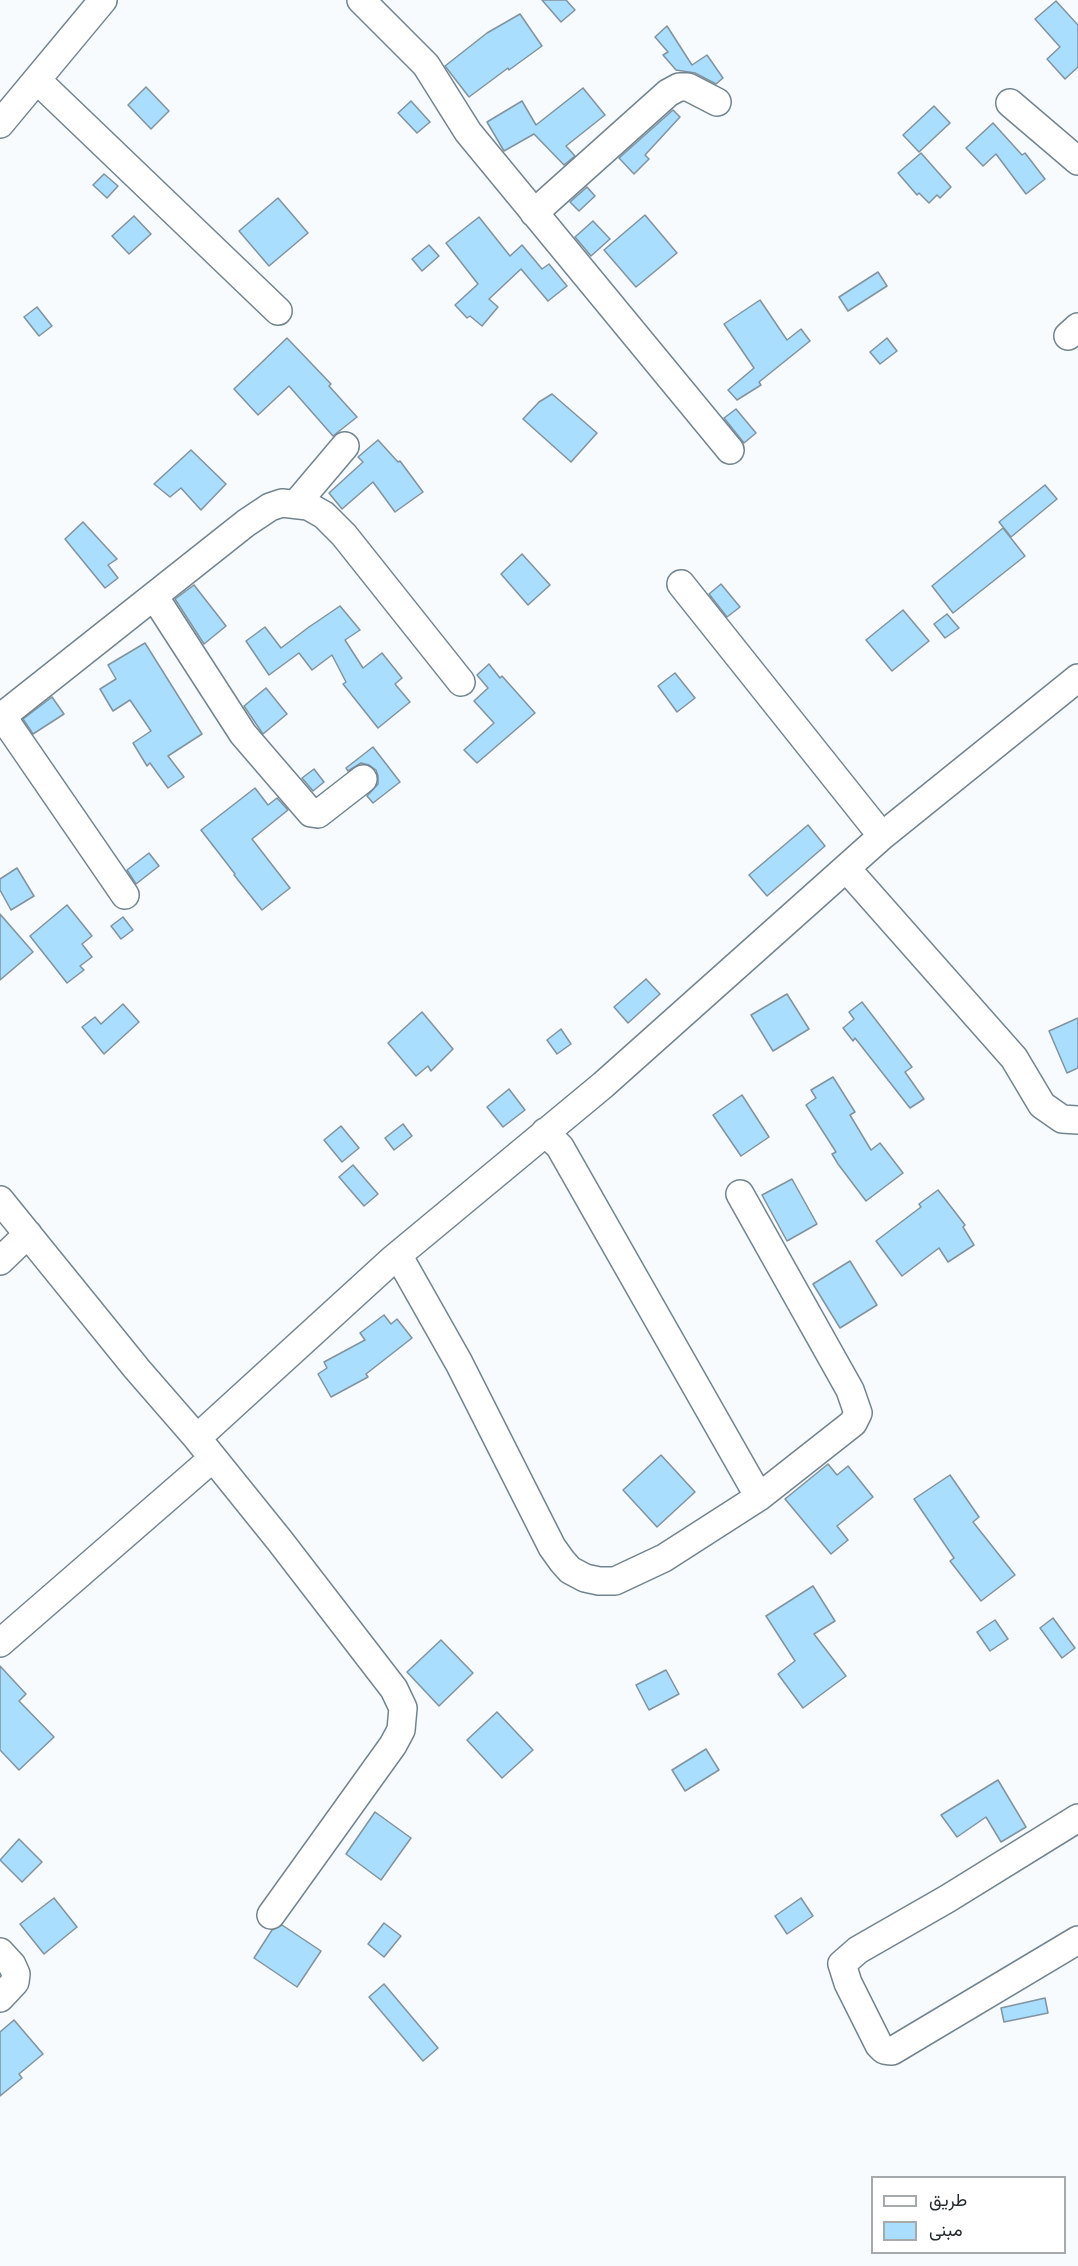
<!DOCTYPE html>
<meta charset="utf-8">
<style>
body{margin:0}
#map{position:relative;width:1078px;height:2266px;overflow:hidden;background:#f7fbfd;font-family:Jost,Vazirmatn,sans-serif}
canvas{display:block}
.legend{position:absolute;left:871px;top:2176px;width:195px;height:78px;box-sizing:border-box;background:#fff;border:2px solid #a7aaac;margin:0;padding:8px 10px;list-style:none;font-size:18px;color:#242b2f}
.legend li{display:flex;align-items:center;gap:12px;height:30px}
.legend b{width:30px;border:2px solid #a7aaac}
</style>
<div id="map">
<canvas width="1078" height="2266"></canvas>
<ul class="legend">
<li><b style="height:8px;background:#fff"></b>طريق</li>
<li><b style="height:16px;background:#aadefe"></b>مبنى</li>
</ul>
</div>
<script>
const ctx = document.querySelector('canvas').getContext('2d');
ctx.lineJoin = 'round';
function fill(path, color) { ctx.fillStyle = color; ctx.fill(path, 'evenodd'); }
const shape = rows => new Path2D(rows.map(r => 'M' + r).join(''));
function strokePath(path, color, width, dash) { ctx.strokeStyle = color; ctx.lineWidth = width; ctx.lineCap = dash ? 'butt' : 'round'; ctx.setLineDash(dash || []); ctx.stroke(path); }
const building = shape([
 [542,0,566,0,575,10,561,22,542,0],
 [1056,1,1078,25,1078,67,1065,79,1047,59,1060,47,1035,19,1056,1],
 [520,14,542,46,509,70,508,68,469,97,445,66,487,33,520,14],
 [667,26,692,65,707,55,723,78,716,84,695,73,676,70,663,55,668,52,655,37,667,26],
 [146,87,169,111,151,129,128,105,146,87],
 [583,88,605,115,566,146,575,156,564,165,534,134,504,151,487,122,522,101,536,125,583,88],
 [411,101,430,122,417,133,398,113,411,101],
 [934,106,950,123,919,152,903,135,934,106],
 [673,110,680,117,645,155,649,159,634,174,619,158,673,110],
 [993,123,1022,155,1025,153,1045,179,1026,194,996,154,983,166,966,148,993,123],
 [921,153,951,187,940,198,937,195,929,203,919,193,917,195,898,173,921,153],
 [104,174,118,186,107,198,93,185,104,174],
 [587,187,595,196,579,211,570,202,587,187],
 [278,198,308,233,269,266,239,231,278,198],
 [645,215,677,253,636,287,604,250,645,215],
 [134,216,151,234,129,254,112,236,134,216],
 [479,217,510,256,522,245,542,269,549,264,567,286,548,301,521,269,489,299,498,307,482,326,470,316,467,318,455,305,478,284,446,243,479,217],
 [593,221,610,239,591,256,575,237,593,221],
 [429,245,439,256,422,271,412,259,429,245],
 [878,272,887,286,848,311,839,297,878,272],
 [760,300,787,340,801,329,810,341,759,382,761,385,737,400,728,390,754,368,724,324,760,300],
 [37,307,52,326,39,336,24,317,37,307],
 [287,338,331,384,329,386,357,417,333,436,289,386,258,415,234,389,287,338],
 [887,338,897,351,880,364,870,352,887,338],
 [552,394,597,433,571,462,523,419,539,402,552,394],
 [736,409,756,433,744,443,724,418,736,409],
 [378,440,398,462,400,461,423,492,395,512,373,482,342,509,329,493,363,462,358,457,378,440],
 [191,450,226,484,201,510,181,488,170,497,154,484,191,450],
 [1045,485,1057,499,1011,537,999,522,1045,485],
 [83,522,117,559,108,565,118,578,105,588,65,539,83,522],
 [1003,528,1025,556,953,613,932,586,1003,528],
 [522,554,550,585,528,605,501,574,522,554],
 [721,584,740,607,727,617,709,594,721,584],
 [194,585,226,626,204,644,175,599,194,585],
 [340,606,360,630,345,640,363,668,382,653,402,678,395,684,410,702,378,728,343,684,346,682,332,655,312,670,299,653,269,675,246,641,265,627,281,648,309,627,340,606],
 [903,610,929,641,892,671,866,640,903,610],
 [947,614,959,628,945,638,934,624,947,614],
 [145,643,202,734,168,756,184,777,168,788,150,763,147,766,133,743,151,731,130,700,113,711,100,689,116,679,108,665,145,643],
 [489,664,500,678,502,676,535,713,477,763,464,750,494,723,474,701,488,688,477,675,489,664],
 [675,673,695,698,677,712,658,686,675,673],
 [266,688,287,714,263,734,244,706,266,688],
 [52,697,64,714,33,734,23,719,52,697],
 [373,747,400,782,373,803,367,796,378,784,378,776,376,770,369,765,361,763,348,771,346,768,373,747],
 [314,769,324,782,313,791,302,778,314,769],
 [255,788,268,805,277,798,288,810,252,839,290,888,262,910,234,875,235,874,201,830,255,788],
 [808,825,825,846,767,896,749,875,808,825],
 [149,853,159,866,136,884,127,870,149,853],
 [17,868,34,896,11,910,0,890,0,879,17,868],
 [67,905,92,936,82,944,92,957,80,966,84,970,67,983,30,936,67,905],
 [0,914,33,952,0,980,0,914],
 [123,917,133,930,121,939,111,926,123,917],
 [646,979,660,994,628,1023,614,1007,646,979],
 [787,994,809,1029,773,1051,751,1015,787,994],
 [862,1002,912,1067,905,1072,924,1099,910,1108,855,1038,853,1041,843,1028,854,1019,849,1012,862,1002],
 [123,1004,139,1022,104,1054,82,1027,95,1017,101,1024,123,1004],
 [422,1012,453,1049,431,1071,428,1066,416,1076,388,1043,422,1012],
 [1078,1018,1078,1068,1067,1073,1049,1031,1078,1018],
 [561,1029,571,1044,557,1054,547,1040,561,1029],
 [833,1077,855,1112,850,1115,871,1150,880,1143,903,1173,866,1201,838,1164,832,1154,836,1152,806,1105,816,1098,811,1090,833,1077],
 [509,1089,525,1110,503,1127,487,1107,509,1089],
 [742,1095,769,1137,741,1156,713,1115,742,1095],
 [403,1124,412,1136,394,1150,385,1138,403,1124],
 [341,1126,359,1148,342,1162,324,1140,341,1126],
 [353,1165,378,1194,364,1206,339,1177,353,1165],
 [792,1179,817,1224,787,1241,762,1195,792,1179],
 [938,1190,965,1225,963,1227,974,1245,948,1262,939,1248,902,1276,876,1241,921,1207,919,1204,938,1190],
 [850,1261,877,1305,840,1328,813,1284,850,1261],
 [384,1315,391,1324,397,1319,412,1338,366,1374,368,1377,331,1397,318,1374,327,1368,324,1362,365,1340,360,1333,384,1315],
 [661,1455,695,1492,657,1527,623,1490,661,1455],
 [828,1464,837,1475,848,1466,873,1497,837,1526,848,1540,831,1554,785,1499,828,1464],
 [950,1475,979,1517,973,1522,1015,1575,981,1601,950,1561,954,1558,914,1499,950,1475],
 [813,1586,835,1621,814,1634,846,1676,803,1708,778,1674,795,1661,766,1616,813,1586],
 [1053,1618,1075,1648,1062,1658,1040,1628,1053,1618],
 [995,1620,1008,1639,990,1651,977,1632,995,1620],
 [441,1640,473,1673,439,1706,407,1672,441,1640],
 [0,1666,26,1694,19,1701,54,1737,19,1770,0,1750,0,1666],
 [666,1670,679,1694,649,1710,636,1685,666,1670],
 [497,1712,533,1750,502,1778,467,1740,497,1712],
 [706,1749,719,1770,685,1791,672,1770,706,1749],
 [998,1780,1026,1827,1001,1842,986,1817,957,1837,941,1815,998,1780],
 [375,1812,411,1838,381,1880,346,1854,375,1812],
 [19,1839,42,1862,22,1882,0,1860,19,1839],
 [54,1898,77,1927,44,1954,20,1924,54,1898],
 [801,1898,813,1916,787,1934,775,1916,801,1898],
 [384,1923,401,1936,384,1957,368,1944,384,1923],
 [282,1925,321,1951,297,1987,254,1958,272,1930,282,1925],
 [384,1984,438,2048,423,2061,369,1997,384,1984],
 [1045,1998,1048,2013,1004,2022,1001,2008,1045,1998],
 [14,2020,43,2054,19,2074,22,2078,0,2096,0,2032,14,2020]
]);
const minor = shape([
 [361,0,426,65,468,132,730,450],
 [37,80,278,311],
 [1010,103,1078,161],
 [0,124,103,0],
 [534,213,668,93,679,87,688,87,717,102],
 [1068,336,1078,327],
 [296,504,345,446],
 [681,584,882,836],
 [154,596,243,734,311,813,318,814,363,779],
 [2,716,125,895],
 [0,718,246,523,270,507,282,503,308,506,324,515,344,535,461,682],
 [846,868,1014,1058,1042,1105,1062,1119,1078,1120],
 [545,1132,560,1147,759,1497],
 [0,1200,137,1369,197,1438,392,1260,603,1085,882,836,1078,678],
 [398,1255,459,1363,552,1547,562,1561,570,1570,585,1578,599,1581,615,1581,664,1558,759,1497,853,1423,858,1413,850,1390,740,1194],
 [0,1261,28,1234],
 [197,1438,280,1541,394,1689,403,1708,401,1730,393,1745,271,1915],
 [0,1643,213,1458],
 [1078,1818,947,1899,858,1950,842,1964,848,1983,879,2045,884,2050,892,2051,1078,1940],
 [0,1952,12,1965,16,1974,15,1982,0,1998]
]);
fill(building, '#aadefe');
strokePath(building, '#81939e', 1.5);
strokePath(minor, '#72848f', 30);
strokePath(minor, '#fff', 27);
</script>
